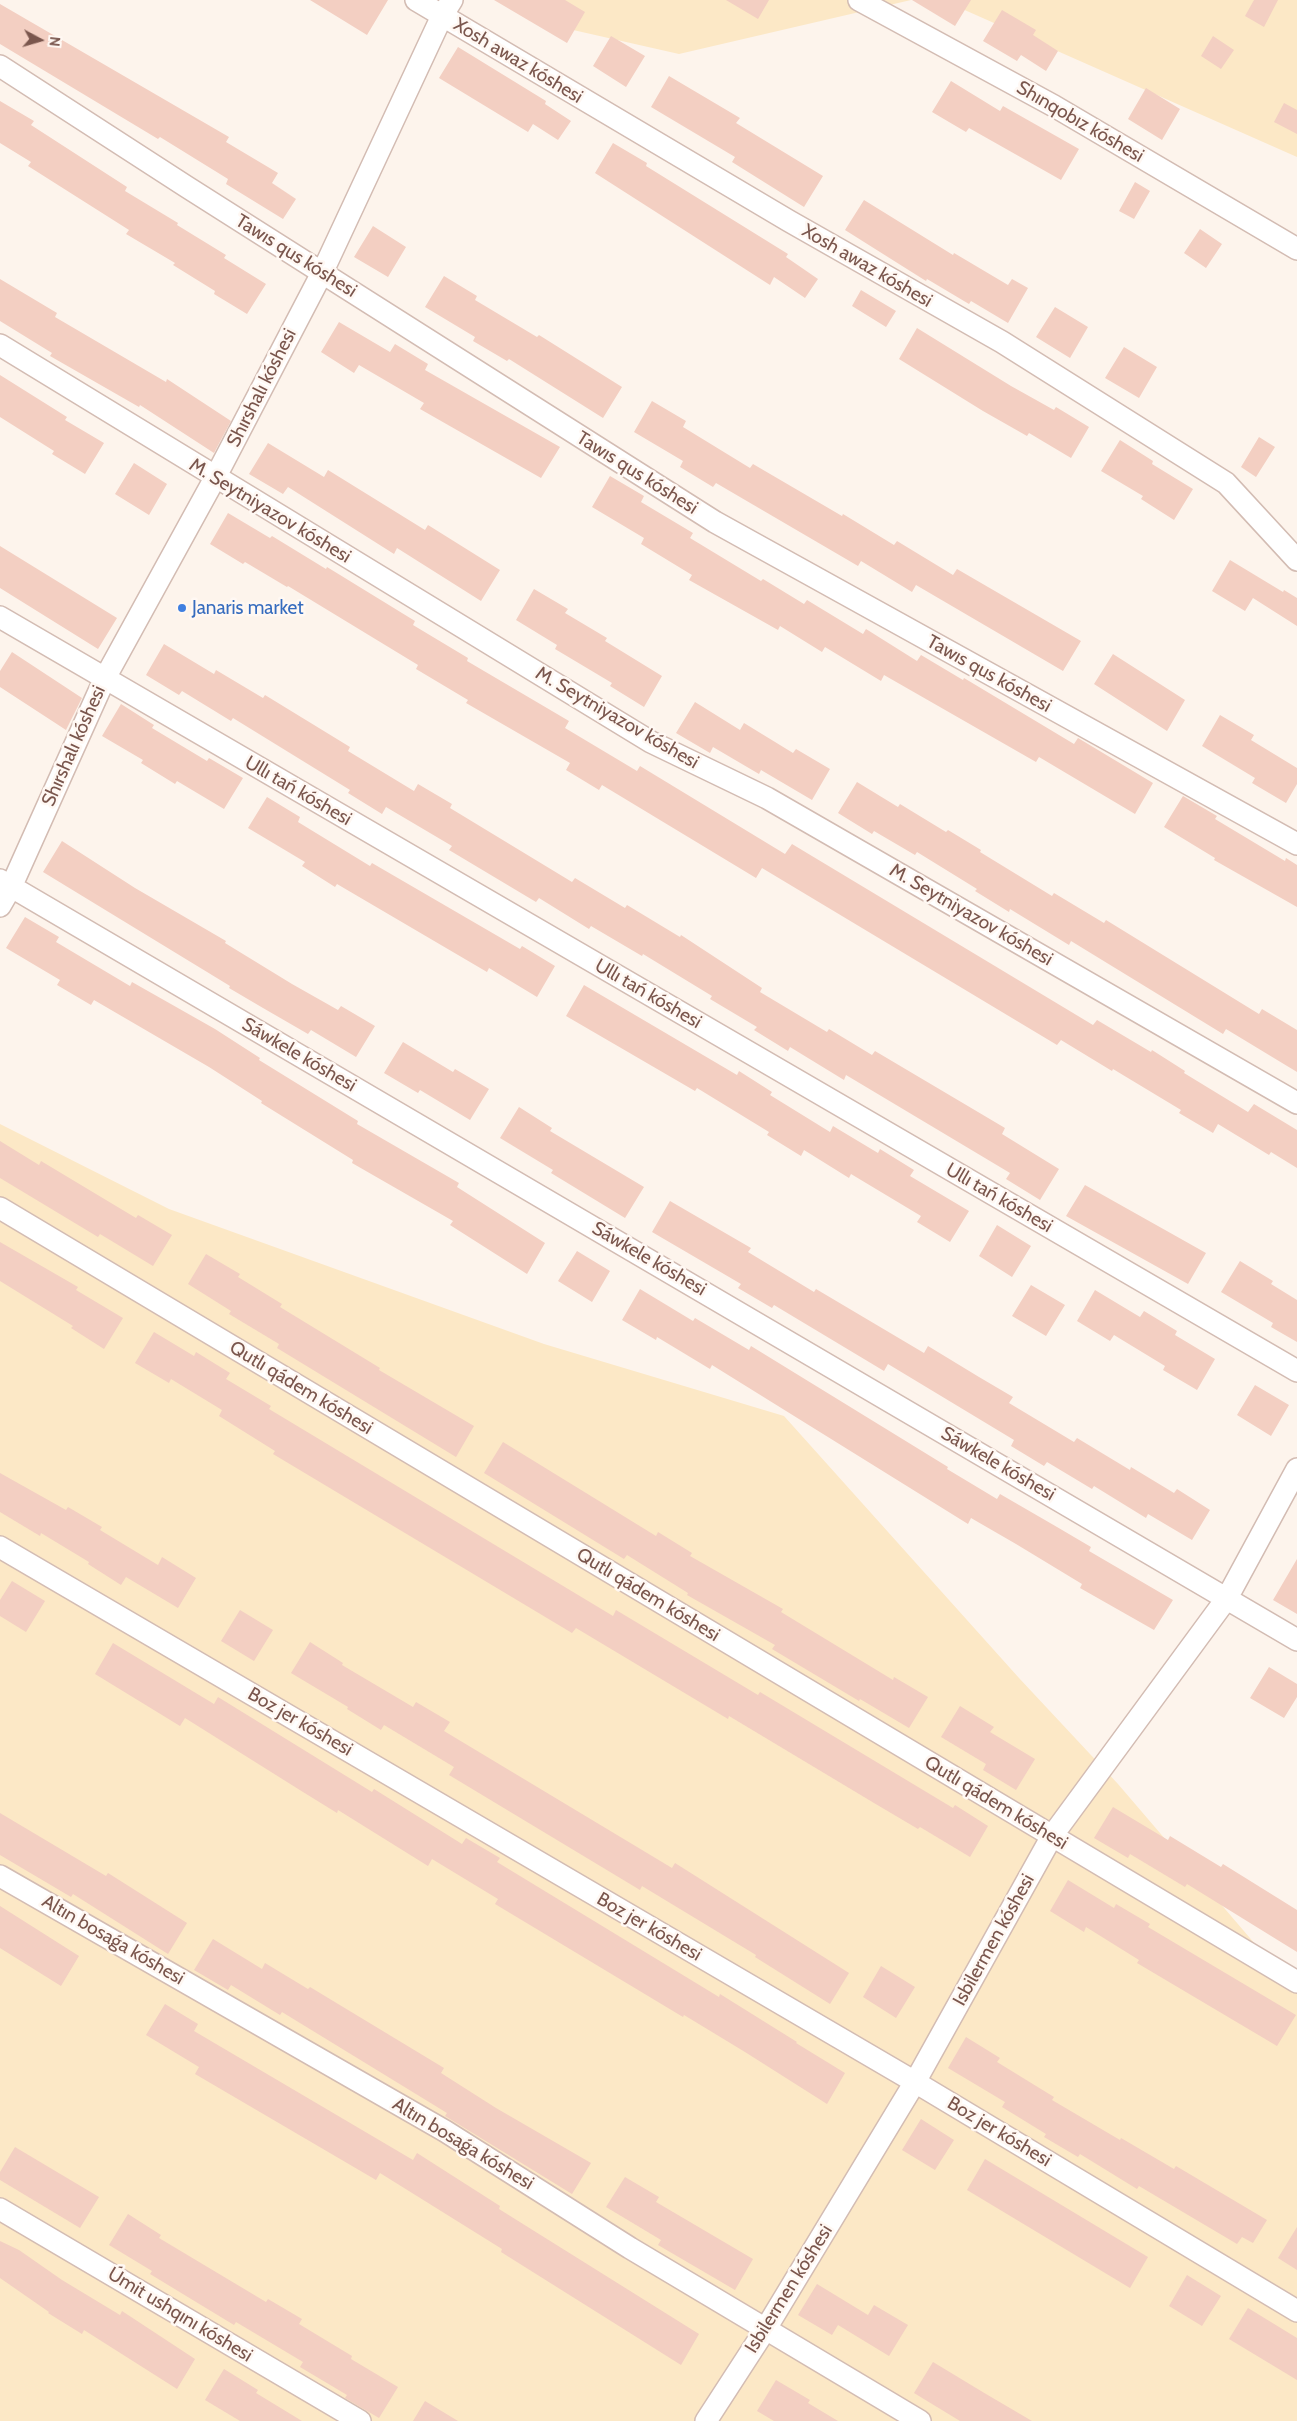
<!DOCTYPE html>
<meta charset="utf-8">
<style>
body{margin:0}
#map{position:relative;width:1297px;height:2421px;overflow:hidden;background:#fdf4ec;font-family:Cabin,sans-serif}
canvas{display:block}
.north{position:absolute;left:15px;top:15px;width:50px;height:50px;-webkit-text-stroke:4px #fff8f3;paint-order:stroke;rotate:96deg;font-size:14px;font-weight:700;line-height:20px;text-align:center;color:#7a564d}
.north::after{content:'';display:block;margin:auto;width:18px;height:22px;background:#7a564d;clip-path:polygon(50% 0,100% 100%,50% 72%,0 100%)}
</style>
<div id="map">
<canvas width="1297" height="2421"></canvas>
<div class="north">N</div>
</div>
<script>
const ctx = document.querySelector('canvas').getContext('2d');
ctx.lineJoin = 'round';
function fill(path, color) { ctx.fillStyle = color; ctx.fill(path, 'evenodd'); }
const shape = rows => new Path2D(rows.map(r => 'M' + r).join(''));
function strokePath(path, color, width, dash) { ctx.strokeStyle = color; ctx.lineWidth = width; ctx.lineCap = dash ? 'butt' : 'round'; ctx.setLineDash(dash || []); ctx.stroke(path); }
function drawText(font, color, halo, rows, align = 'center') {
  ctx.font = font + ' Cabin,sans-serif'; ctx.lineWidth = 5; ctx.setLineDash([]); ctx.textBaseline = 'middle'; ctx.strokeStyle = halo; ctx.fillStyle = color; for (const [text, x, y, turn = 0] of rows) {
    ctx.save(); ctx.translate(x, y); ctx.rotate((+turn || 0) * Math.PI / 180); ctx.textAlign = isNaN(turn) ? turn : align; if (halo) ctx.strokeText(text, 0, 0); ctx.fillText(text, 0, 0); ctx.restore();
  }
}
const sand = shape([
 [508,0,911,0,679,54,551,25],
 [942,0,1297,0,1297,157],
 [0,1124,169,1209,544,1344,784,1416,1019,1678,1118,1784,1297,1993,1297,2421,0,2421]
]);
const building = shape([
 [310,0,388,0,367,35],
 [494,0,565,0,585,12,567,43],
 [726,0,769,0,758,19],
 [912,0,971,0,955,26],
 [1254,0,1278,0,1264,27,1245,16],
 [0,4,229,137,226,142,278,173,272,183,296,199,283,219,226,184,228,179,160,137,158,139,0,44],
 [1002,10,1036,30,1033,35,1058,51,1046,71,1021,55,1017,61,983,41],
 [611,36,645,56,626,87,593,66],
 [1213,36,1234,50,1221,69,1201,56],
 [458,47,546,101,545,104,571,121,558,140,533,124,528,132,439,78],
 [669,76,740,118,736,123,823,176,804,207,732,162,735,157,651,107],
 [951,81,1000,111,1003,106,1079,149,1061,180,969,128,966,132,932,112],
 [1146,88,1180,109,1162,140,1128,119],
 [0,101,34,121,31,125,127,187,125,191,178,223,177,225,226,255,224,258,266,284,247,314,214,294,215,291,173,265,175,263,126,234,129,230,28,166,31,162,0,143],
 [1284,103,1297,110,1297,134,1274,122],
 [613,143,647,163,646,166,788,254,786,257,818,279,805,298,774,277,770,285,595,173],
 [1135,182,1150,191,1134,219,1119,211],
 [864,200,953,255,954,253,1008,285,1012,279,1028,288,1008,323,971,301,969,304,927,279,926,281,845,230],
 [373,226,406,247,388,277,354,257],
 [1200,229,1222,244,1206,268,1184,253],
 [444,276,477,296,475,300,537,337,539,335,622,387,603,418,509,359,507,361,473,341,475,337,425,307],
 [0,279,57,313,55,317,166,382,167,379,231,421,214,453,140,405,139,407,50,356,52,353,0,321],
 [861,290,896,311,886,327,852,306],
 [1055,307,1088,327,1070,358,1036,337],
 [339,322,390,352,395,344,428,364,425,370,560,447,541,478,420,409,424,403,359,365,354,373,321,352],
 [917,328,1011,386,1054,410,1056,407,1089,427,1071,458,1029,433,1027,436,983,411,899,359],
 [1124,347,1157,367,1139,398,1105,378],
 [0,375,67,417,65,420,104,443,85,474,52,454,54,451,0,417],
 [652,401,686,421,683,427,750,468,753,464,842,516,843,514,894,545,897,541,953,575,957,569,1081,641,1063,671,916,585,912,592,861,561,858,566,716,483,713,487,680,467,683,461,634,432],
 [1259,437,1275,447,1256,477,1241,467],
 [1120,440,1153,461,1152,464,1193,489,1174,520,1141,499,1143,496,1101,471],
 [268,443,324,477,328,470,425,530,428,525,500,570,481,601,397,548,394,554,288,487,283,494,249,474],
 [134,463,167,484,149,515,115,494],
 [610,476,644,496,641,502,693,533,690,538,761,581,763,579,804,604,807,600,863,634,866,629,917,661,921,655,963,680,964,678,1074,744,1078,738,1153,783,1135,814,1039,757,1036,762,884,675,881,681,825,647,822,652,780,626,778,630,689,580,692,575,641,544,644,538,592,507],
 [228,513,270,538,272,536,326,569,327,567,415,621,413,625,468,658,467,661,569,721,565,728,637,771,640,766,785,854,792,844,1093,1025,1097,1020,1151,1052,1152,1050,1185,1071,1184,1073,1248,1112,1254,1104,1297,1130,1297,1168,1271,1152,1269,1155,1218,1124,1213,1133,1179,1113,1181,1110,1113,1069,1112,1071,1061,1040,1057,1045,762,868,756,878,602,785,599,790,566,770,570,763,466,703,468,700,416,669,418,665,288,586,287,587,245,562,243,564,210,544],
 [0,546,117,618,98,649,0,588],
 [1230,560,1283,592,1284,590,1297,598,1297,626,1253,598,1245,611,1212,591],
 [534,589,568,609,565,613,607,638,605,641,662,676,644,707,610,686,612,683,555,649,557,645,516,620],
 [164,644,214,674,216,670,263,698,265,695,350,747,348,751,414,791,418,784,452,804,450,808,572,882,575,878,625,908,627,905,680,937,681,935,762,988,760,992,827,1032,829,1029,872,1055,875,1051,1005,1128,1002,1134,1059,1169,1040,1200,1006,1179,1010,1173,846,1075,844,1080,790,1047,788,1051,754,1030,757,1027,710,999,712,996,643,954,642,956,591,926,589,929,539,898,536,902,449,850,452,846,386,807,382,814,348,793,350,790,233,718,231,721,182,691,179,695,146,675],
 [12,652,82,698,66,730,0,687,0,671],
 [1113,654,1185,700,1167,731,1094,684],
 [695,702,740,730,744,723,793,753,796,749,830,769,812,800,761,770,759,774,713,747,710,753,676,733],
 [121,704,154,725,152,728,207,761,209,758,243,778,224,809,177,781,175,784,141,763,143,760,102,736],
 [1220,715,1254,735,1251,740,1297,768,1297,784,1286,803,1252,783,1255,778,1202,746],
 [857,782,898,807,900,804,946,832,948,830,981,850,980,852,1052,896,1054,893,1104,923,1106,920,1259,1014,1262,1009,1297,1030,1297,1072,1226,1029,1223,1034,1071,941,1069,945,1010,909,1009,912,975,891,977,889,917,852,915,855,874,831,872,834,838,813],
 [1183,796,1217,816,1215,819,1285,861,1286,858,1297,865,1297,907,1214,860,1215,858,1164,827],
 [267,797,300,817,298,822,370,866,372,863,520,949,522,946,555,966,537,997,489,968,487,972,337,884,335,887,302,866,305,862,248,828],
 [62,841,135,888,226,941,225,943,292,984,338,1010,341,1006,375,1026,356,1057,311,1030,308,1034,263,1008,229,988,230,986,43,872],
 [25,917,59,937,56,942,130,986,132,982,215,1029,260,1058,259,1060,358,1121,357,1124,459,1183,457,1187,545,1243,527,1274,450,1225,453,1221,352,1163,353,1160,261,1103,262,1101,209,1067,94,1000,91,1005,57,985,60,980,6,948],
 [584,985,737,1075,739,1071,772,1092,770,1095,830,1132,833,1126,878,1153,880,1149,914,1170,910,1176,969,1211,950,1242,917,1222,921,1216,851,1174,849,1178,804,1150,801,1156,767,1135,769,1132,697,1088,695,1091,566,1016],
 [403,1042,453,1072,455,1069,489,1089,470,1120,420,1090,418,1093,384,1073],
 [519,1107,552,1128,550,1131,644,1187,625,1218,551,1173,553,1170,500,1138],
 [0,1141,39,1165,41,1161,136,1218,138,1215,172,1235,153,1266,100,1234,98,1237,0,1178],
 [1085,1185,1206,1253,1188,1284,1066,1216],
 [670,1201,751,1248,748,1252,814,1292,816,1289,924,1353,928,1346,979,1377,1013,1397,1009,1403,1074,1442,1077,1438,1130,1470,1131,1467,1174,1493,1177,1489,1210,1510,1192,1540,1148,1514,1146,1518,1094,1486,1092,1489,1047,1462,1044,1466,1011,1446,1014,1440,888,1364,884,1371,774,1305,772,1308,738,1288,741,1284,652,1232],
 [997,1225,1031,1246,1012,1277,979,1256],
 [0,1242,78,1287,76,1290,123,1318,104,1349,71,1328,73,1326,0,1281],
 [577,1251,610,1271,592,1302,558,1281],
 [206,1254,240,1274,238,1277,282,1304,280,1307,380,1368,379,1370,474,1426,456,1457,277,1348,279,1344,229,1314,231,1311,188,1284],
 [1240,1261,1273,1281,1271,1284,1297,1300,1297,1342,1271,1327,1273,1323,1221,1292],
 [1031,1285,1065,1305,1046,1336,1012,1316],
 [640,1289,693,1321,695,1318,749,1350,751,1346,948,1467,947,1469,997,1499,1000,1494,1057,1527,1091,1547,1089,1551,1173,1600,1154,1630,1080,1588,1082,1584,1016,1544,971,1518,968,1524,712,1365,710,1369,657,1337,656,1340,622,1320],
 [1095,1290,1140,1317,1144,1311,1177,1331,1175,1335,1215,1359,1197,1390,1163,1370,1165,1366,1114,1335,1110,1341,1077,1321],
 [154,1332,194,1356,196,1352,230,1373,226,1379,271,1406,269,1409,613,1616,616,1610,758,1695,760,1692,953,1808,955,1805,988,1826,970,1857,920,1827,918,1829,874,1803,729,1716,728,1719,576,1628,572,1633,273,1454,275,1451,219,1416,222,1410,171,1379,169,1383,135,1363],
 [1255,1385,1289,1405,1271,1436,1237,1415],
 [503,1442,656,1536,658,1532,692,1553,690,1556,783,1609,781,1612,893,1680,894,1677,928,1697,909,1728,860,1699,859,1701,772,1649,775,1645,687,1595,688,1593,627,1555,624,1559,484,1473],
 [0,1473,66,1510,68,1507,102,1527,100,1530,158,1565,162,1557,196,1578,178,1608,126,1577,121,1585,88,1564,89,1562,41,1533,40,1536,0,1512],
 [1297,1559,1297,1614,1273,1600],
 [12,1581,45,1601,26,1632,0,1616,0,1600],
 [240,1610,273,1630,254,1661,221,1641],
 [310,1642,343,1663,342,1665,413,1707,416,1702,450,1722,444,1731,672,1868,675,1863,849,1973,830,2004,755,1957,756,1955,642,1886,640,1890,449,1775,454,1767,384,1725,381,1730,347,1709,348,1707,291,1673],
 [113,1643,214,1704,218,1697,372,1792,374,1789,462,1844,466,1838,500,1858,497,1862,719,1997,720,1994,797,2042,796,2043,845,2073,827,2104,745,2052,684,2015,683,2017,495,1904,498,1899,432,1859,428,1866,338,1810,337,1813,303,1792,185,1718,180,1726,95,1674],
 [1269,1667,1297,1684,1297,1697,1284,1718,1250,1698],
 [960,1706,994,1727,990,1732,1035,1759,1016,1790,983,1770,986,1764,941,1737],
 [1113,1807,1168,1840,1170,1836,1221,1867,1223,1864,1297,1910,1297,1952,1187,1884,1185,1887,1130,1854,1128,1858,1094,1838],
 [0,1813,106,1876,108,1873,187,1923,168,1954,73,1894,71,1897,0,1855],
 [1068,1880,1114,1908,1116,1904,1150,1924,1148,1927,1296,2015,1277,2046,1137,1963,1139,1960,1086,1927,1084,1932,1050,1911],
 [0,1906,79,1956,61,1986,0,1948],
 [213,1939,262,1969,265,1963,308,1989,310,1987,444,2068,441,2073,496,2108,591,2163,572,2194,445,2116,447,2113,282,2012,280,2015,231,1985,228,1990,194,1970],
 [881,1966,915,1987,896,2018,863,1997],
 [165,2004,198,2024,194,2031,413,2160,417,2153,500,2206,499,2209,699,2334,681,2365,501,2252,502,2249,380,2173,376,2180,195,2074,199,2067,146,2035],
 [966,2037,1000,2058,997,2062,1054,2097,1052,2100,1120,2140,1121,2138,1174,2169,1176,2166,1267,2220,1253,2243,1242,2237,1237,2244,1139,2186,1137,2189,1080,2154,1078,2157,1044,2137,1046,2134,1002,2107,1005,2102,948,2068],
 [921,2119,954,2140,935,2170,902,2150],
 [15,2147,99,2197,80,2228,0,2180,0,2172],
 [985,2159,1148,2257,1130,2288,967,2190],
 [625,2177,659,2197,656,2202,753,2259,735,2290,658,2245,661,2240,606,2207],
 [128,2214,161,2235,159,2238,266,2302,268,2299,302,2319,299,2324,352,2356,351,2359,398,2387,379,2418,345,2398,347,2395,300,2367,303,2362,236,2322,234,2325,201,2305,150,2274,152,2271,109,2245],
 [1297,2227,1297,2270,1278,2258],
 [0,2241,19,2250,62,2280,120,2315,122,2311,195,2359,177,2389,84,2330,82,2334,48,2313,49,2312,0,2278],
 [1187,2275,1221,2296,1202,2326,1169,2306],
 [817,2284,868,2315,874,2305,908,2325,889,2356,838,2325,832,2335,798,2315],
 [1248,2308,1297,2338,1297,2380,1229,2339],
 [933,2362,986,2394,1032,2421,960,2421,914,2393],
 [224,2369,258,2390,256,2393,302,2421,240,2421,205,2400],
 [776,2380,810,2400,808,2403,838,2421,774,2421,757,2411],
 [425,2401,458,2421,413,2421]
]);
const street = shape([
 [416,0,789,221,1002,342,1226,483,1297,560],
 [859,0,1054,106,1297,249],
 [0,66,187,187,715,522,1297,844],
 [0,345,651,742,767,798,1297,1103],
 [0,617,1297,1371],
 [0,880,1297,1640],
 [0,906,11,887,105,678,215,478,322,273,442,16,452,0],
 [0,1208,1297,1982],
 [0,1547,915,2082,1297,2311],
 [0,1876,445,2131,630,2248,920,2421],
 [0,2209,360,2421],
 [706,2421,765,2330,915,2082,1052,1836,1227,1598,1297,1469]
]);
const markers = [
 [182,608,5,"#3f7fe0"]
];
const streetNames = [
 ["Xosh awaz kóshesi",518,61,31],
 ["Shınqobız kóshesi",1080,122,30],
 ["Tawıs qus kóshesi",296,256,32],
 ["Xosh awaz kóshesi",867,266,30],
 ["Shırshalı kóshesi",262,388,-63],
 ["Tawıs qus kóshesi",637,473,32],
 ["M. Seytniyazov kóshesi",270,511,31],
 ["Tawıs qus kóshesi",989,674,29],
 ["M. Seytniyazov kóshesi",617,718,30],
 ["Shırshalı kóshesi",74,746,-66],
 ["Ullı tań kóshesi",298,791,30],
 ["M. Seytniyazov kóshesi",971,915,30],
 ["Ullı tań kóshesi",648,994,30],
 ["Sáwkele kóshesi",299,1055,30],
 ["Ullı tań kóshesi",999,1198,30],
 ["Sáwkele kóshesi",649,1259,30],
 ["Qutlı qádem kóshesi",301,1388,31],
 ["Sáwkele kóshesi",998,1464,30],
 ["Qutlı qádem kóshesi",648,1595,31],
 ["Boz jer kóshesi",300,1722,30],
 ["Qutlı qádem kóshesi",996,1803,31],
 ["Boz jer kóshesi",649,1927,30],
 ["Altın bosaǵa kóshesi",113,1940,30],
 ["Isbilermen kóshesi",994,1940,-61],
 ["Boz jer kóshesi",999,2132,31],
 ["Altın bosaǵa kóshesi",463,2144,31],
 ["Isbilermen kóshesi",789,2289,-58],
 ["Úmit ushqını kóshesi",180,2315,31]
];
const shopNames = [
 ["Janaris market",192,608]
];
fill(sand, '#fce8c6');
fill(building, '#f3cfc2');
strokePath(street, '#d3bcb3', 24);
strokePath(street, '#fff', 21);
for (const [x, y, r, color] of markers) { const dot = new Path2D(); dot.arc(x, y, r, 0, 2 * Math.PI); ctx.fillStyle = color; ctx.fill(dot); strokePath(dot, '#fff8f3', 2); }
drawText('19px', '#7a564d', '#fff8f3', streetNames);
drawText('19px', '#366cbe', '#fff8f3', shopNames, 'left');
</script>
